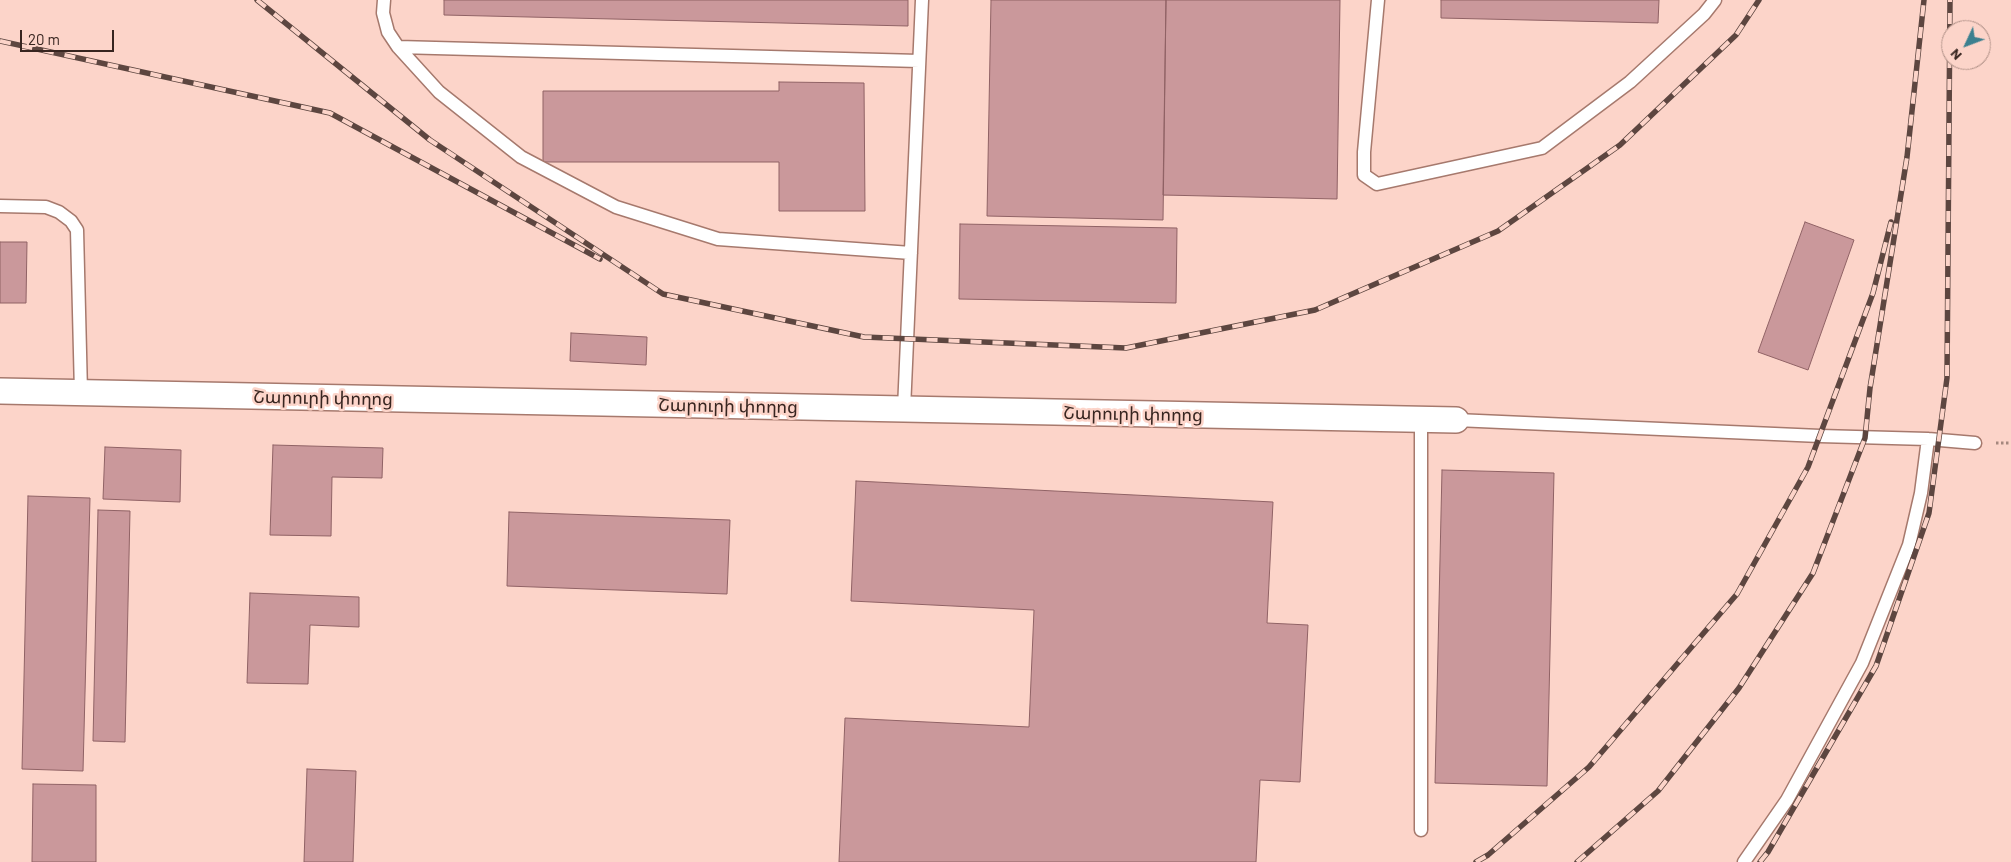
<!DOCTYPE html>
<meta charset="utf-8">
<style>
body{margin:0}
#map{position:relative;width:2011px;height:862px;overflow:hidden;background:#fcd4c9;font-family:Barlow,sans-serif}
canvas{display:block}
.north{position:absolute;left:1941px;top:20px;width:50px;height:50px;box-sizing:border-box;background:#fcd4c9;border:1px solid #ad8e85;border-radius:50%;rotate:227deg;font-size:14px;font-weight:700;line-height:20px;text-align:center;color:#372520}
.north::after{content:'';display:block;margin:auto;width:18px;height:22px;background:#3c808f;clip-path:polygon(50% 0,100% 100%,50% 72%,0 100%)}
.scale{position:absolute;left:20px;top:30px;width:94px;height:22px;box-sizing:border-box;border:2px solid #372520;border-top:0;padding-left:6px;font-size:15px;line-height:18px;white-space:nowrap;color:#372520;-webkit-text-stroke:4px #fcd4c9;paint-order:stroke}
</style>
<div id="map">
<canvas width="2011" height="862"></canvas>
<div class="north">N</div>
<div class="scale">20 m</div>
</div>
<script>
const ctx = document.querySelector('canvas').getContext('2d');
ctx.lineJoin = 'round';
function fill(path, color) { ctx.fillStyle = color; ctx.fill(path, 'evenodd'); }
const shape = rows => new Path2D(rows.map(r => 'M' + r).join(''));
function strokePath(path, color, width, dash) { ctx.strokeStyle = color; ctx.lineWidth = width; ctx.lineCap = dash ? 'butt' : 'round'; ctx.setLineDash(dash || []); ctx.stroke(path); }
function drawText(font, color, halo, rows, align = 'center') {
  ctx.font = font + ' Barlow,"Noto Sans Armenian",sans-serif'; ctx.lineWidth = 5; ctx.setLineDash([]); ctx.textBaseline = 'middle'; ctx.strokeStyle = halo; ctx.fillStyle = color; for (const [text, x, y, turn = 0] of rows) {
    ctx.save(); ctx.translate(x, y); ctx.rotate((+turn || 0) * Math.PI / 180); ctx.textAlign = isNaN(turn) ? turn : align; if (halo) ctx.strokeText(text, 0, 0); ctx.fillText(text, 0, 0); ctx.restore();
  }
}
const building = shape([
 [444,0,908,0,908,26,444,15,444,0],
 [991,0,1166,0,1163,220,987,216,991,0],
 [1166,0,1340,0,1337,199,1163,195,1166,0],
 [1441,0,1659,0,1658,23,1441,18,1441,0],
 [779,82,864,83,865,211,779,211,779,162,543,162,543,91,779,91,779,82],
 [1805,222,1854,240,1808,370,1758,352,1805,222],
 [960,224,1177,228,1176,303,959,299,960,224],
 [0,242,27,242,26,303,0,303,0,242],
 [571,333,647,337,646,365,570,361,571,333],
 [273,445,383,448,382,478,332,477,331,536,270,535,273,445],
 [105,447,181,450,180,502,103,499,105,447],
 [1442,470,1554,473,1547,786,1435,783,1442,470],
 [856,481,1273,502,1267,623,1308,625,1300,782,1260,780,1256,862,839,862,845,718,1029,727,1034,610,851,601,856,481],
 [28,496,90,498,83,771,22,769,28,496],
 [98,510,130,511,125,742,93,741,98,510],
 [509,512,730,520,727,594,507,586,509,512],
 [250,593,359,597,359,627,310,625,308,684,247,683,250,593],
 [307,769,356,771,353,862,304,862,307,769],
 [33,784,96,785,96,862,32,862,33,784]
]);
const path = shape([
 [1996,443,2011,443]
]);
const lane = shape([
 [384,0,383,13,388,32,398,47,439,92,521,157,616,207,718,239,911,253],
 [1378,0,1364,152,1364,175,1377,184,1542,148,1630,82,1704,14,1715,0],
 [398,47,919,61],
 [0,206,46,207,59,212,71,221,77,230,81,393],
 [904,409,922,0],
 [1456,420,1820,436,1928,439,1975,443],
 [1421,830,1421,420],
 [1744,862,1787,800,1862,663,1909,545,1921,493,1928,439]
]);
const street = shape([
 [0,391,1456,420]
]);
const rail = shape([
 [257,0,430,140,663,294,864,337,1126,348,1315,310,1498,231,1620,145,1736,35,1759,0],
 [0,41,330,113,600,259],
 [1476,862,1488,855,1589,767,1737,594,1808,467,1873,293,1891,222],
 [1577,862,1658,791,1739,688,1813,573,1865,438,1870,388,1907,157,1924,0],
 [1760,862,1768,852,1876,666,1929,513,1947,378,1950,0]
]);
const streetNames = [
 ["Շարուրի փողոց",323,398,1],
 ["Շարուրի փողոց",728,406,1],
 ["Շարուրի փողոց",1133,414,1]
];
fill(building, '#ca989b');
strokePath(building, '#906265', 1);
strokePath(lane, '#a6796d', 15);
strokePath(street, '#a6796d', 28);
strokePath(path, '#a5877e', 3, [2.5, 2.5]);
strokePath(lane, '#fff', 12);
strokePath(street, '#fff', 25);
strokePath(rail, '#5d4640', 5.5);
strokePath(rail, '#fcd4c9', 4, [11]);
drawText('18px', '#372520', '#fcd4c9', streetNames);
</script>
